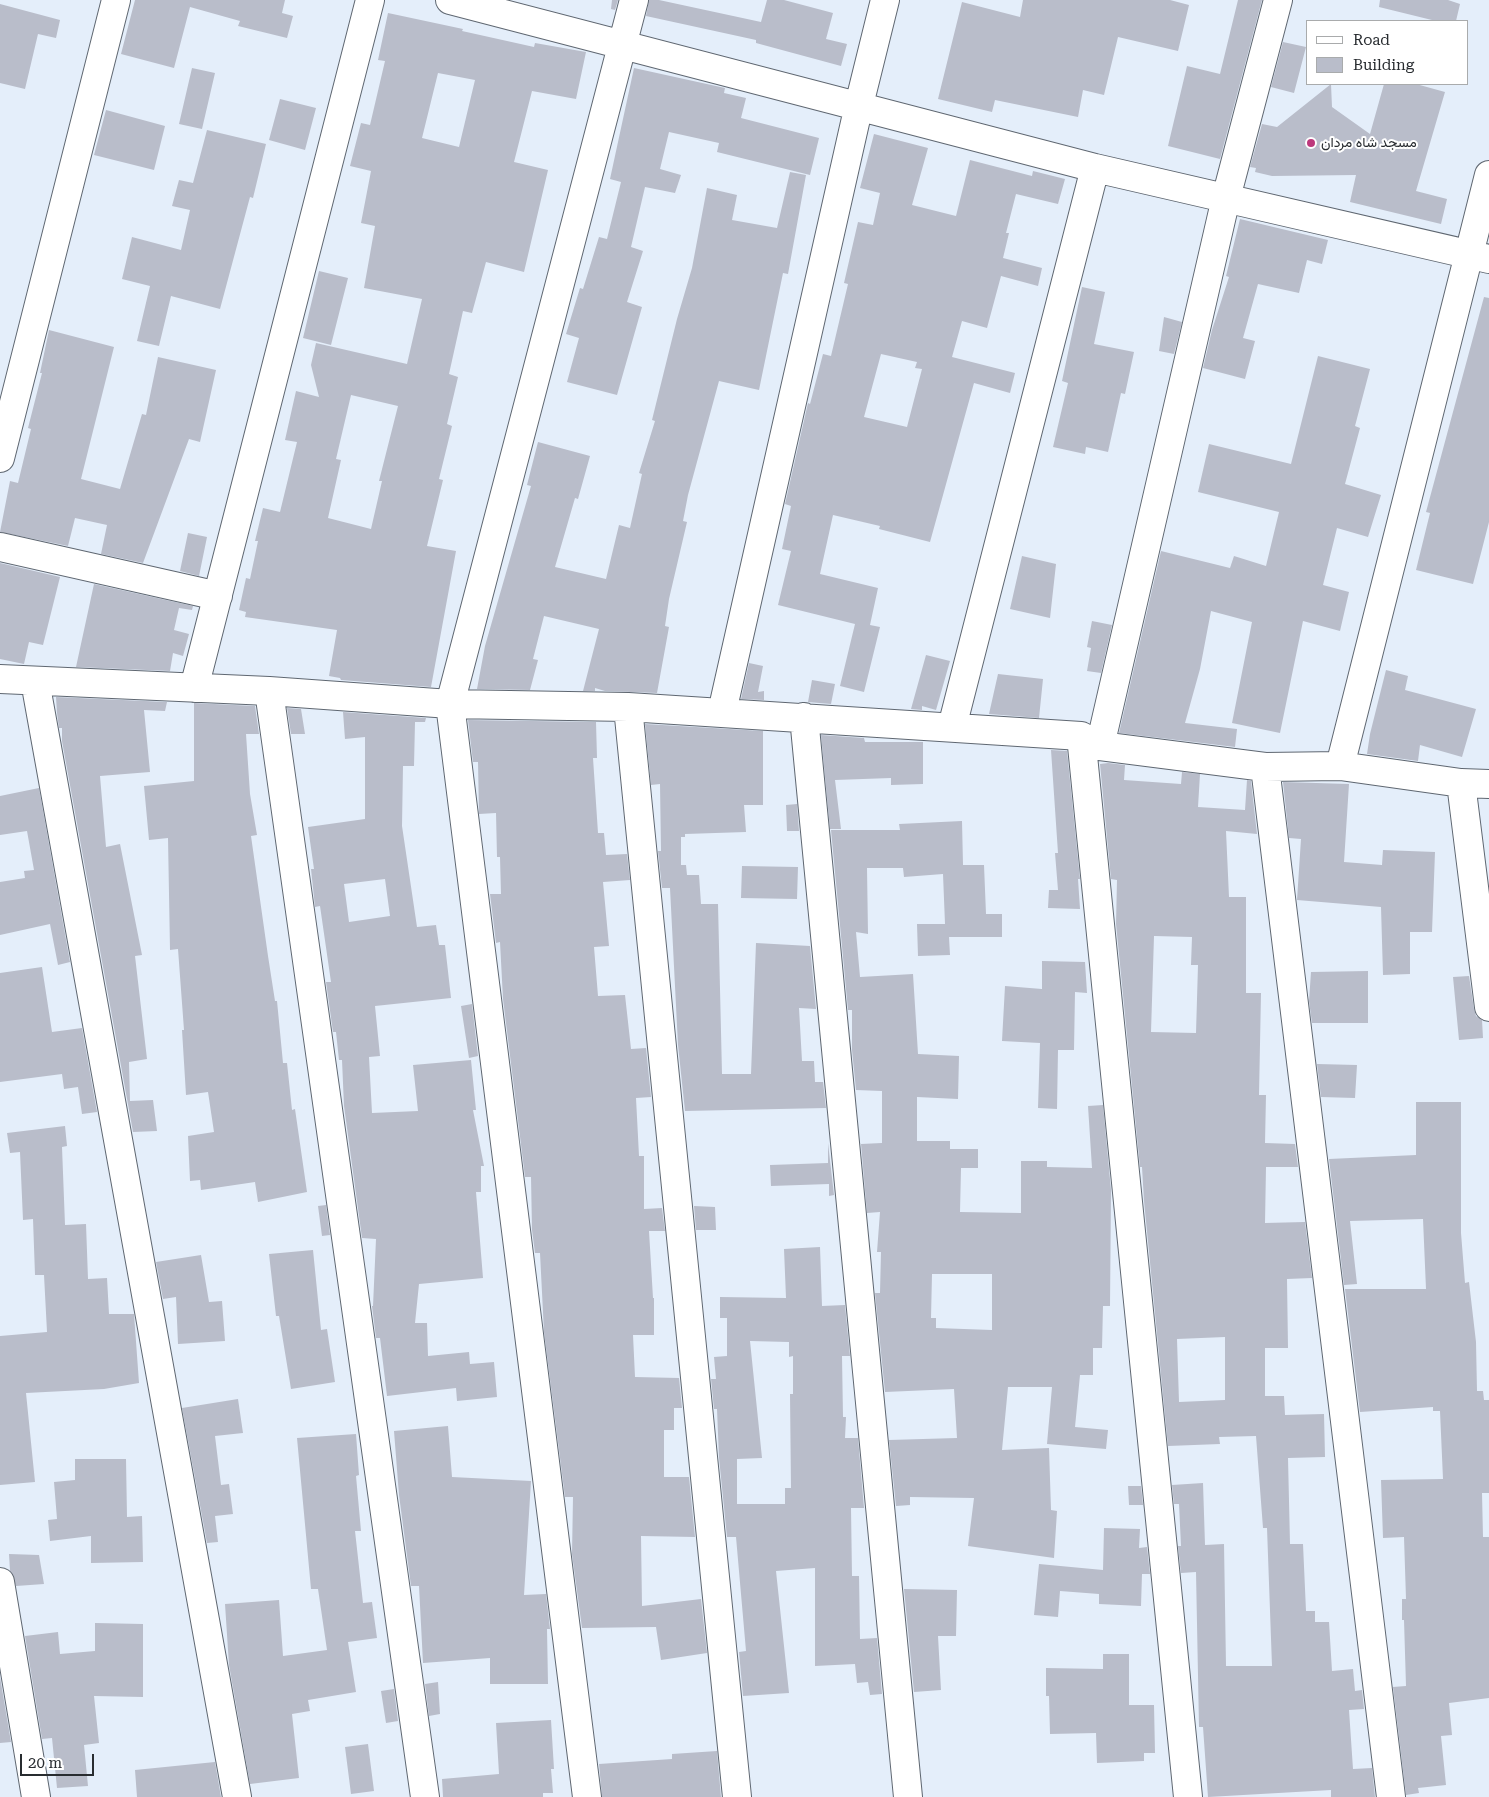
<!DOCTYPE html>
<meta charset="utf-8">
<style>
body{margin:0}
#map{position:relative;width:1489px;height:1797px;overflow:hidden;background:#e4eefa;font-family:"Roboto Serif",serif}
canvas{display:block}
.legend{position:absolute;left:1306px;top:20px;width:162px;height:65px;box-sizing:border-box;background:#fff;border:1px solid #a9abac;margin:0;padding:6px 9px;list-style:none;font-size:15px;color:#282c30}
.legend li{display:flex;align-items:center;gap:10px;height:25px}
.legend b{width:25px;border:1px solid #a9abac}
.scale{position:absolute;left:20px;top:1754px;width:74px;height:22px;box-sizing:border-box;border:2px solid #282c30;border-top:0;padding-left:6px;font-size:15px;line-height:18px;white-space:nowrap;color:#282c30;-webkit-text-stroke:4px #fff;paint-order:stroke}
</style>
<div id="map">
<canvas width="1489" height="1797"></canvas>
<ul class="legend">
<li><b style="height:6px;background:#fff"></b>Road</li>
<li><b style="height:14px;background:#b9bdca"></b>Building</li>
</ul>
<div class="scale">20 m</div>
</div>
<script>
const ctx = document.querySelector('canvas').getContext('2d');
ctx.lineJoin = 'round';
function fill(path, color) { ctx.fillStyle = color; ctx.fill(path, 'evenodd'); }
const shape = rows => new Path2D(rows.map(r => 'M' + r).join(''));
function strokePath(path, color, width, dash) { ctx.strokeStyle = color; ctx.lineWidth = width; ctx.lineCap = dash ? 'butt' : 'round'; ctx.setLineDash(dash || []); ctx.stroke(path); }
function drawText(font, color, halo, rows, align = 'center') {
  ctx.font = font + ' "Roboto Serif",Vazirmatn,serif'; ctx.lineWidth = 4; ctx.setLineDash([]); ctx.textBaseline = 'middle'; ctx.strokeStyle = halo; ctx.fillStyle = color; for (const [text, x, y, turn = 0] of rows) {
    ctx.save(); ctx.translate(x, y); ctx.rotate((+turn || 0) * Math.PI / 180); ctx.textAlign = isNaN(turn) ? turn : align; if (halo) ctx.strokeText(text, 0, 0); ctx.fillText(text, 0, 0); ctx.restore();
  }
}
const building = shape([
 [135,0,285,0,282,13,293,16,287,38,238,26,240,21,190,7,174,68,121,54],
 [612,0,618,0,615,10,611,9],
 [649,0,659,0,761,22,767,0,784,0,833,13,826,39,847,44,841,66,756,43,756,40,646,16],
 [1023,0,1170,0,1189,5,1178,51,1118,37,1104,95,1083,90,1078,117,995,100,992,112,938,99,962,2,1020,17],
 [1238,0,1262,0,1220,159,1168,146,1187,66,1220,74],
 [1380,0,1448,0,1460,4,1456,21,1436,21,1379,7],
 [0,4,60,20,56,38,38,34,25,89,0,83],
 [388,13,463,29,462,31,534,47,535,43,586,52,576,99,532,91,514,162,548,170,524,272,486,262,472,313,463,311,449,374,458,377,447,424,452,426,439,479,443,480,427,546,456,551,431,687,341,680,340,678,329,676,337,630,245,617,246,612,239,610,246,578,250,579,258,541,255,541,263,508,280,512,297,442,285,440,296,391,319,397,311,365,316,343,407,364,422,299,364,288,375,226,361,223,371,171,350,166,361,123,370,125,385,61,378,60],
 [438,73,475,80,459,147,422,138],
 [351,395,398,406,379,481,382,481,371,529,328,518,341,460,336,459],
 [1283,42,1306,47,1294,93,1271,87],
 [192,68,215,73,202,129,179,124],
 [634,68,725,88,724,93,746,98,741,118,819,138,810,175,717,152,719,143,669,132,660,169,681,175,675,193,645,187,631,247,643,251,627,302,642,307,617,395,567,382,579,338,566,334,580,288,583,289,599,237,607,239,621,182,610,179],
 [1331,84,1332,107,1370,134,1384,84,1416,84,1445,92,1416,191,1447,199,1441,224,1350,202,1356,175,1272,176,1255,172,1256,168,1250,167,1262,124,1277,127],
 [280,99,316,108,305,150,269,140],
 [106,110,165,126,154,170,94,155],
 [207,130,266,144,253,198,250,197,220,309,171,296,159,346,137,341,150,286,122,279,132,237,181,250,190,210,172,206,179,180,193,183],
 [874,134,928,148,912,205,956,216,970,160,1032,176,1033,171,1065,179,1058,204,1016,194,1006,233,1009,233,1003,258,1042,268,1038,286,1001,276,987,328,962,321,952,357,1015,373,1010,393,974,383,930,542,879,529,880,526,833,515,820,574,878,588,870,625,880,627,864,692,840,686,855,624,778,605,791,551,782,549,791,506,785,504,808,403,810,404,823,354,831,356,848,284,844,283,858,222,873,225,880,193,860,188],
 [881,354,917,362,915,368,922,369,907,427,864,417],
 [790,172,806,175,788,274,783,273,759,390,719,381,688,495,683,521,687,522,669,599,665,626,669,627,657,693,605,691,595,688,595,691,583,691,599,629,544,616,533,659,538,660,530,690,477,689,485,646,531,486,527,485,538,442,590,456,578,499,575,498,555,567,606,579,619,525,630,528,642,474,639,473,655,421,652,420,677,319,692,268,707,188,737,195,732,220,777,228],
 [1240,219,1328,240,1322,264,1307,260,1299,293,1258,284,1243,338,1255,341,1245,379,1203,368,1212,330,1229,277,1226,276],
 [319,271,348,278,331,345,303,338],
 [1082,287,1105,292,1094,344,1134,352,1125,394,1121,393,1108,452,1086,447,1085,454,1053,447,1068,383,1062,381],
 [1484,297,1489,298,1489,522,1473,584,1416,570,1430,513,1426,512],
 [1164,317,1182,322,1174,354,1159,351],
 [49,330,114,347,81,479,120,489,142,414,146,415,158,357,216,370,200,442,189,439,143,563,101,554,107,525,75,518,68,546,0,532,10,481,18,483,31,429,28,428,42,373,40,373],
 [1318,356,1370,369,1355,426,1360,428,1345,484,1381,495,1368,537,1337,528,1323,585,1349,592,1340,631,1303,621,1280,733,1232,723,1252,622,1211,611,1200,669,1185,723,1237,729,1235,747,1119,733,1161,551,1230,568,1234,556,1266,566,1279,512,1198,492,1209,444,1291,464],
 [188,533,207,537,199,576,180,571],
 [1022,556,1056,564,1050,618,1010,609],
 [0,563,60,577,43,645,29,642,24,664,0,659],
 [94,584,193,606,192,610,179,608,174,630,189,634,183,656,173,653,170,671,76,667],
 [1092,621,1112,625,1101,673,1087,671,1091,648,1087,647],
 [926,655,950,661,936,710,922,706,922,710,911,709],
 [749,663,763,666,758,692,764,691,764,700,741,699],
 [1386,670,1408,676,1405,690,1476,709,1462,757,1420,745,1418,761,1367,754,1370,734],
 [998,674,1043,679,1039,718,989,714],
 [812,680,835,684,831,704,808,702],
 [56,697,167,702,165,711,144,710,150,772,100,776,106,847,120,844,142,955,135,956,147,1059,129,1062,130,1101,153,1100,157,1131,133,1132,62,741,62,728,59,728,57,713],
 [194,703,255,706,259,734,246,734,250,794,257,835,251,836,268,956,275,1001,277,1001,283,1063,287,1063,292,1110,295,1109,307,1192,258,1202,255,1182,201,1190,200,1180,190,1181,188,1136,214,1132,208,1092,186,1095,182,1030,184,1030,178,949,170,950,168,838,149,840,144,786,194,781],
 [287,708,301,709,305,734,291,734],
 [343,712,426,718,425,722,415,722,414,766,403,766,402,826,417,927,436,925,439,945,445,945,451,998,375,1006,380,1056,369,1057,372,1113,418,1111,413,1065,471,1060,476,1110,473,1110,484,1166,481,1166,481,1192,476,1192,483,1278,419,1284,415,1323,427,1323,428,1356,469,1352,470,1364,494,1362,497,1397,457,1401,456,1388,387,1396,380,1338,376,1338,372,1306,373,1306,376,1239,362,1238,344,1106,342,1060,339,1060,336,1032,333,1032,326,982,331,982,320,906,315,907,311,869,314,869,308,827,365,819,365,737,345,739],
 [385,879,390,916,349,922,344,884],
 [468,720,596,722,597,758,593,758,598,833,604,833,606,855,627,854,630,880,603,882,609,946,594,947,598,996,625,995,631,1049,646,1048,651,1097,636,1098,639,1156,644,1156,644,1209,662,1208,665,1231,649,1231,653,1298,654,1298,654,1335,633,1335,635,1377,679,1378,682,1408,674,1408,674,1430,664,1430,664,1477,689,1477,695,1537,641,1536,642,1606,701,1599,707,1653,661,1660,656,1627,582,1628,572,1554,573,1497,565,1497,544,1332,540,1253,535,1253,532,1230,531,1177,525,1177,503,999,500,942,496,943,490,894,501,894,500,857,497,857,496,813,479,814,478,762,473,762],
 [645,724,763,731,763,805,744,805,746,832,685,834,685,837,681,837,681,865,686,865,687,875,699,875,701,904,718,904,722,1074,751,1074,756,943,810,946,816,1009,799,1008,802,1061,814,1061,815,1082,823,1082,826,1108,685,1111,678,1045,670,888,662,888,658,851,661,851,660,784,651,785],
 [821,735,864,738,865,742,923,742,923,784,891,785,891,778,835,780,841,829,830,829],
 [1051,750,1067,751,1080,879,1078,879,1080,909,1048,908,1049,890,1058,890,1055,853,1058,853],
 [1108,763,1125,765,1124,780,1181,784,1182,772,1200,774,1198,807,1245,810,1247,780,1251,781,1257,834,1226,831,1229,897,1246,897,1246,993,1261,993,1259,1095,1266,1095,1265,1143,1295,1144,1298,1167,1266,1167,1265,1223,1305,1222,1312,1278,1287,1279,1288,1348,1265,1348,1265,1396,1284,1396,1285,1415,1324,1414,1325,1457,1288,1458,1290,1544,1303,1544,1306,1611,1315,1611,1315,1622,1329,1622,1332,1671,1353,1669,1355,1691,1362,1690,1364,1709,1349,1710,1353,1769,1372,1768,1375,1797,1331,1797,1331,1790,1208,1797,1203,1727,1199,1727,1196,1572,1181,1573,1178,1546,1181,1546,1179,1504,1174,1504,1172,1485,1203,1483,1205,1545,1224,1544,1226,1666,1272,1666,1267,1528,1263,1528,1256,1436,1219,1437,1220,1444,1168,1446,1144,1201,1142,1167,1140,1167,1116,924,1117,880,1111,879,1100,764],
 [1154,936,1192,937,1191,965,1198,965,1196,1033,1151,1032],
 [1225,1337,1225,1400,1179,1402,1177,1339],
 [1283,782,1349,784,1344,862,1382,865,1383,850,1435,852,1432,932,1410,932,1410,974,1383,975,1381,907,1297,900,1301,839,1289,838],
 [39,788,70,962,58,965,50,924,0,935,0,882,25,878,24,871,34,870,27,831,0,835,0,796],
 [797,804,799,831,787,831,786,805],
 [962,821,963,865,984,865,986,914,1002,914,1002,937,949,937,950,955,918,956,917,924,945,924,943,874,904,877,903,868,867,868,868,934,856,932,860,977,913,974,918,1054,959,1056,958,1099,917,1097,917,1141,950,1141,950,1149,978,1149,978,1168,961,1168,960,1212,1021,1213,1021,1161,1047,1161,1047,1167,1092,1168,1088,1106,1103,1105,1111,1190,1110,1306,1103,1306,1102,1348,1093,1348,1093,1375,1080,1375,1075,1427,1108,1430,1106,1449,1047,1444,1052,1387,1008,1387,1002,1450,1049,1448,1051,1510,1057,1511,1054,1558,968,1546,974,1498,910,1497,910,1505,896,1506,889,1440,957,1438,954,1389,885,1392,875,1293,880,1293,881,1252,877,1252,880,1212,867,1213,861,1144,882,1143,882,1091,856,1090,852,1050,852,1010,848,1010,831,830,900,830,899,824],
 [932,1274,992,1274,992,1330,936,1328,936,1318,931,1318],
 [742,866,798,867,797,899,741,898],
 [1042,961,1085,962,1087,993,1075,992,1074,1050,1058,1050,1057,1109,1038,1108,1040,1043,1002,1041,1005,986,1042,989],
 [42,967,52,1032,82,1028,97,1112,82,1114,78,1087,64,1089,62,1074,0,1082,0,973],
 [1368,971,1368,1023,1312,1023,1309,1001,1311,972],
 [1469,976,1474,1009,1476,1016,1482,1020,1483,1038,1459,1040,1453,977],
 [472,1004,478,1056,469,1058,461,1006],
 [1317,1064,1357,1065,1355,1098,1321,1097],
 [1416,1102,1461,1102,1461,1233,1465,1283,1469,1282,1476,1342,1477,1391,1483,1391,1484,1400,1489,1400,1489,1493,1482,1493,1483,1537,1489,1537,1489,1698,1449,1703,1452,1735,1441,1736,1446,1785,1418,1788,1419,1793,1406,1795,1393,1687,1406,1686,1404,1620,1402,1620,1402,1599,1406,1599,1404,1537,1383,1538,1381,1480,1443,1479,1440,1411,1433,1411,1433,1407,1360,1412,1345,1289,1426,1289,1423,1219,1350,1221,1357,1284,1344,1285,1329,1159,1416,1155],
 [65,1126,67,1146,62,1147,65,1225,86,1224,88,1279,107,1278,109,1314,134,1314,139,1383,104,1389,26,1393,35,1482,0,1485,0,1336,47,1332,44,1275,35,1275,33,1219,23,1220,20,1152,10,1153,7,1133],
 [828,1143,834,1195,829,1196,829,1184,771,1186,770,1165,828,1163],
 [326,1205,330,1235,322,1236,318,1206],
 [694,1206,715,1207,716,1230,696,1230],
 [820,1247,822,1306,845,1305,850,1356,842,1356,843,1417,846,1417,845,1438,858,1438,864,1508,851,1508,852,1576,859,1576,860,1639,877,1638,882,1694,870,1695,868,1682,857,1683,855,1664,815,1666,815,1568,776,1571,789,1693,743,1696,739,1652,746,1651,736,1537,727,1537,719,1458,717,1409,714,1409,711,1379,716,1379,714,1357,727,1356,727,1318,720,1318,720,1297,786,1298,784,1249],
 [750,1341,789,1342,789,1357,793,1356,793,1394,790,1394,791,1488,785,1488,785,1504,737,1504,737,1459,762,1458],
 [313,1250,321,1330,327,1329,335,1382,291,1389,279,1316,276,1316,269,1254],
 [201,1255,209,1302,222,1301,225,1341,178,1344,176,1297,163,1299,156,1262],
 [238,1399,243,1433,215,1436,221,1485,229,1484,233,1514,215,1516,218,1542,207,1543,182,1408],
 [448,1426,452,1477,531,1481,524,1595,546,1594,550,1629,547,1629,548,1684,490,1684,490,1658,423,1663,419,1586,411,1586,399,1495,394,1431],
 [356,1434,359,1475,356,1476,361,1531,355,1531,363,1603,372,1602,377,1638,348,1642,356,1692,308,1700,310,1711,292,1714,299,1778,250,1784,229,1665,225,1604,279,1600,283,1656,327,1650,318,1589,311,1589,297,1438],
 [75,1459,126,1459,127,1517,142,1516,143,1562,91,1563,91,1536,50,1541,48,1520,57,1519,54,1482,75,1480],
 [1128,1486,1141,1486,1143,1505,1129,1505],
 [1104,1528,1140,1529,1139,1548,1147,1547,1150,1574,1142,1574,1141,1606,1099,1604,1099,1594,1060,1591,1058,1617,1034,1615,1039,1564,1103,1570],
 [9,1554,39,1555,44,1584,16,1586,10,1571],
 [904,1589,957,1590,956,1636,938,1636,941,1690,914,1692],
 [95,1623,143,1624,143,1697,94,1696,99,1743,84,1745,88,1786,57,1788,52,1738,42,1739,25,1636,58,1632,60,1654,95,1651],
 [1103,1654,1129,1654,1129,1705,1154,1705,1155,1753,1144,1753,1144,1761,1097,1763,1096,1733,1050,1734,1049,1696,1046,1696,1046,1668,1103,1669],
 [0,1677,11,1742,0,1743],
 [438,1682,440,1714,429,1716,425,1684],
 [394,1689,398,1721,386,1723,381,1691],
 [551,1720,554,1769,551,1769,553,1793,543,1793,543,1797,443,1797,442,1779,499,1774,496,1723],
 [368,1744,374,1791,351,1794,345,1747],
 [717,1751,721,1797,602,1797,599,1764,672,1759,672,1754],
 [215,1762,221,1797,137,1797,135,1770]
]);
const minor = shape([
 [450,0,1095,168,1489,259],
 [0,458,116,0],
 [0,547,218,596],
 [0,679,269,691,450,704,628,707,1081,736,1100,746,1265,767,1340,766,1461,783,1489,784],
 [35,681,237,1797],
 [194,688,370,0],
 [269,691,425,1797],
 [628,707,737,1797],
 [722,712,859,105,885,0],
 [804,717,908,1797],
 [952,727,1095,168],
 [1081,736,1188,1797],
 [1100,746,1226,198,1278,0],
 [1340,766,1489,175],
 [1265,767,1391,1797],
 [1461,783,1489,1007],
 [0,1582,36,1797],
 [587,1797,450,704,634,0]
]);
const markers = [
 [1311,143,5,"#bd387c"]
];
const poiNames = [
 ["مسجد شاه مردان",1321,143]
];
fill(building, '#b9bdca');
strokePath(minor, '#5f6771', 30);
strokePath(minor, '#fff', 28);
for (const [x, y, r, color] of markers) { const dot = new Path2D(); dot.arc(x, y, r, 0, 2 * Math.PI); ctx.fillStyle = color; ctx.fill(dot); strokePath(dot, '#fff', 2); }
drawText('14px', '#282c30', '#fff', poiNames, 'left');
</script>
